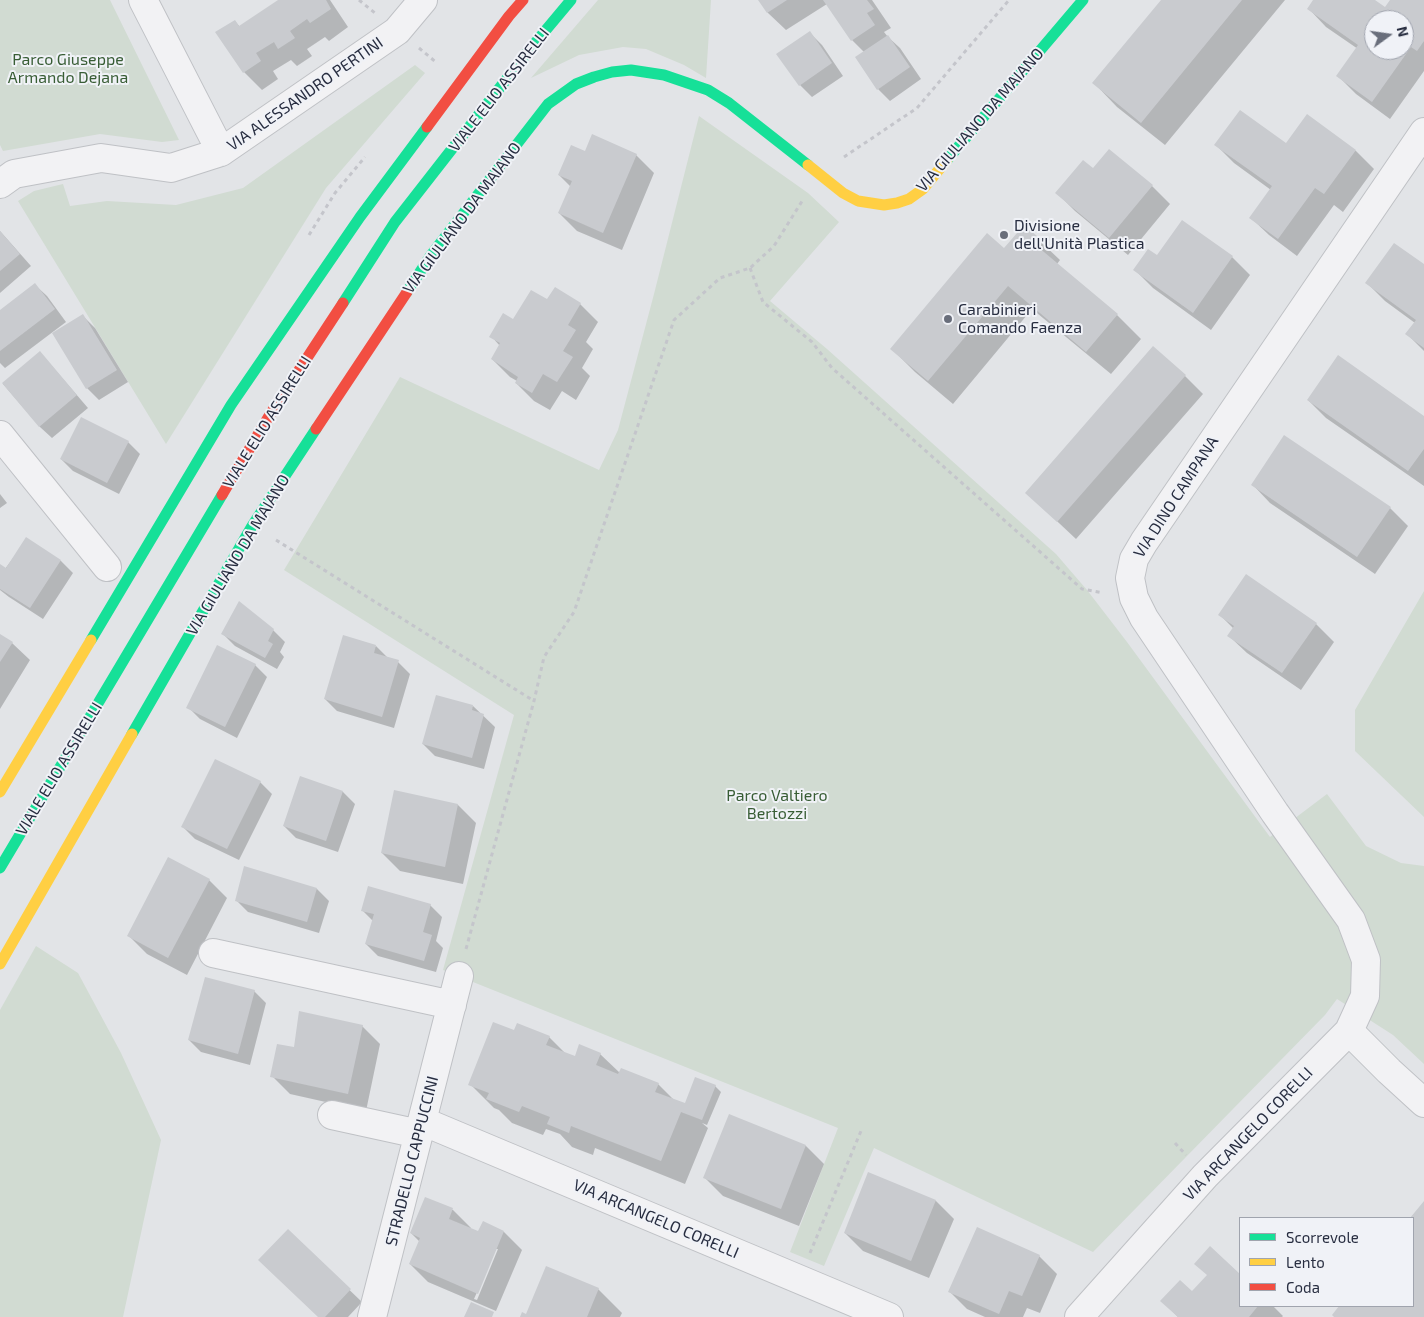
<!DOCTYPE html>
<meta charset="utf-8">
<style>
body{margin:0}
#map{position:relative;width:1424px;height:1317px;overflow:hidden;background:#e2e4e7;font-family:"Exo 2",sans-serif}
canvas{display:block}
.legend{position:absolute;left:1239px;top:1217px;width:175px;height:90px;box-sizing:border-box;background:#f0f2f7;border:1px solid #a0a4ae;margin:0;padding:6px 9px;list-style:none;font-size:15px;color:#282e41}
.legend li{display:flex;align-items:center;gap:10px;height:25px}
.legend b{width:25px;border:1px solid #a0a4ae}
.north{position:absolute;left:1364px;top:10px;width:50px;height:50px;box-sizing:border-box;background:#f0f2f7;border:1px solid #a0a4ae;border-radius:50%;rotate:76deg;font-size:14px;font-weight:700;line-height:20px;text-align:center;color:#282e41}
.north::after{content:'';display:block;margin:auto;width:18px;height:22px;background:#696e7b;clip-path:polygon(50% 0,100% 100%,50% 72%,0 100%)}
</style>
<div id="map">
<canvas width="1424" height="1317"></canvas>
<ul class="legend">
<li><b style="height:6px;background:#16e098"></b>Scorrevole</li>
<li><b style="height:6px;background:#ffcf43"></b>Lento</li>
<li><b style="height:6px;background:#f24e42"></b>Coda</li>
</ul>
<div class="north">N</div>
</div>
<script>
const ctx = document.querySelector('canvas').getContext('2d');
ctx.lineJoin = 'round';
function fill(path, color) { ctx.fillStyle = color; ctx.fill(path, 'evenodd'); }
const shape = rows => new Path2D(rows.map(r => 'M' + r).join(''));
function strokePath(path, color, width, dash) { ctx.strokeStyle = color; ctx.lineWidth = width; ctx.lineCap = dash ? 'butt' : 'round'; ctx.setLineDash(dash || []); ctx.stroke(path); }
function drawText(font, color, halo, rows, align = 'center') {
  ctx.font = font + ' "Exo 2",sans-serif'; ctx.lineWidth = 4; ctx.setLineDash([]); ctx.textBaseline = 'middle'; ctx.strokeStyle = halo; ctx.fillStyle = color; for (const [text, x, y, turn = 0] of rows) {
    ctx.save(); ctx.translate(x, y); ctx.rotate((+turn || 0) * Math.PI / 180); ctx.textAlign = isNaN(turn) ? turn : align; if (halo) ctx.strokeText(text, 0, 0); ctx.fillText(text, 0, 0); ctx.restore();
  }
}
const green = shape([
 [0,0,110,0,179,140,162,142,100,134,3,151,0,145],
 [598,0,711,0,706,78,684,65,646,49,623,47,579,55,531,78],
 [415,65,425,73,326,188,166,444,18,201,34,191,63,184,70,206,107,201,176,205,243,188],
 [699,116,808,193,839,222,770,301,827,349,1056,554,1087,590,1127,642,1270,837,1327,794,1366,846,1401,863,1424,866,1424,1064,1393,1035,1337,999,1325,1015,1093,1252,874,1148,824,1266,790,1252,838,1128,443,970,514,715,284,570,400,377,599,470,618,430,654,294],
 [1424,591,1424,817,1355,751,1355,710],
 [36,946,78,973,121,1053,161,1140,123,1317,0,1317,0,1010]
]);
const shadow = shape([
 [280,0,330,0,348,27,329,41,325,37,307,49,312,56,297,66,291,60,273,71,278,79,262,90,244,72,217,33,235,21,240,27],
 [760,0,872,0,891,28,884,32,888,37,900,48,921,79,890,101,878,89,864,52,852,40,827,4,786,30,768,13],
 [1163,0,1285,0,1165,145,1117,107,1094,83],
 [1315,0,1373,0,1386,9,1392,0,1424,0,1424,71,1390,119,1356,94,1338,76,1358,49,1326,27,1309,9],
 [1374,20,1404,20,1404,50,1374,50],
 [810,33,822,45,843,76,812,97,800,85],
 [1307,116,1356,151,1374,169,1343,212,1334,205,1297,256,1269,235,1251,218,1271,190,1234,163,1216,145,1286,145],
 [1109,151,1152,186,1170,204,1128,255,1075,211,1057,193,1093,170],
 [585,153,636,155,654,173,622,250,577,231,559,213,571,187,559,175],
 [1024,226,1060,260,1057,264,1117,315,1141,339,1111,374,1032,309,953,404,915,372,892,349,1004,250],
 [0,231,31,266,0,293],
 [1232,257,1250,275,1211,330,1153,288,1135,270],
 [1424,266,1424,351,1407,334,1415,323,1385,301,1367,283],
 [35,285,47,296,66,322,5,368,0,363,0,311],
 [555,289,580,304,598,322,586,342,593,349,582,368,590,376,576,400,562,391,550,410,534,401,516,383,517,381,510,377,492,359,500,346,491,336,514,321,548,301],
 [83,316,95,328,128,382,99,400,87,388,54,334],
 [1153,348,1185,376,1203,394,1076,539,1027,493],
 [40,353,51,365,88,408,52,438,40,427,3,384],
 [1308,400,1424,417,1424,486,1326,418],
 [128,442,140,454,119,494,73,471,61,459],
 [1253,485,1390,508,1408,526,1375,574,1270,503],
 [0,494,7,503,0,508],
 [27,539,61,561,73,573,43,619,9,597,0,590,0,566,5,569],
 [1246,576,1316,624,1334,642,1301,690,1247,653,1229,636,1234,629,1220,615],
 [273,630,285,642,280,652,284,657,277,669,235,646,223,634],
 [0,635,12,643,30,660,0,709],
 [376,646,388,658,398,662,410,674,394,728,337,711,325,699],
 [255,665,267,677,237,738,200,719,188,707],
 [473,706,495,727,484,769,435,756,423,744],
 [301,778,343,792,355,804,338,852,296,838,284,826],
 [260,782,272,794,239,860,195,839,183,827],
 [395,791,458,805,476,823,463,884,400,871,382,853],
 [209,880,227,898,187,975,147,954,129,936],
 [317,889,329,901,319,933,248,912,236,900],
 [430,905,442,917,436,941,443,948,436,972,378,956,366,944,373,921,362,910],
 [254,991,266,1003,250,1065,201,1052,189,1040],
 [362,1026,380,1044,366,1111,290,1094,272,1076,295,1049],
 [515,1032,549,1037,567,1055,575,1058,600,1054,620,1073,658,1084,674,1100,685,1105,715,1086,721,1092,707,1125,702,1123,708,1128,685,1184,595,1148,593,1155,572,1147,560,1134,546,1129,543,1135,512,1123,499,1110,494,1108,470,1084],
 [730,1116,806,1146,824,1164,799,1226,723,1196,705,1178],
 [869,1174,936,1201,954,1219,929,1278,863,1251,845,1233],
 [426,1198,453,1210,471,1228,470,1229,479,1233,483,1223,504,1232,522,1250,496,1311,428,1282,410,1264,420,1242,411,1233],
 [496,1249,498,1249,477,1300,474,1299],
 [1424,1203,1424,1317,1335,1317,1333,1315,1341,1306,1413,1306,1412,1218],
 [288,1231,362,1302,348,1317,319,1317],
 [1210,1248,1240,1275,1240,1306,1273,1306,1283,1316,1282,1317,1178,1317,1162,1301,1192,1293,1208,1276],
 [1039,1256,1057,1274,1040,1313,1027,1308,1023,1317,985,1317,967,1309,949,1291],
 [547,1268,598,1289,622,1313,620,1317,521,1317,527,1316]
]);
const building = shape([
 [278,0,326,0,331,9,310,23,307,19,290,31,295,38,278,49,274,42,256,53,261,61,243,73,215,32,235,20,239,26],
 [758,0,787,0,767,13],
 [823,0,867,0,874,9,867,13,875,25,851,41],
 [1161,0,1242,0,1141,123,1092,83],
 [1313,0,1375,0,1385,7,1390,0,1424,0,1424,41,1417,51,1411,47,1372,102,1336,76,1358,45,1307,9],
 [1374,20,1404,20,1404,50,1374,50],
 [810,31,832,63,799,86,776,54],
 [888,35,910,67,877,90,855,57],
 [1240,110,1286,143,1307,114,1356,150,1324,194,1315,188,1278,239,1249,218,1272,186,1214,145],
 [592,134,637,154,603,233,558,213,572,181,558,175,571,145,585,151],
 [1109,149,1153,185,1109,238,1055,193,1083,160,1093,168],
 [1182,220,1233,256,1193,313,1133,270,1148,249,1157,255],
 [1024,225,1037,236,1032,242,1118,314,1086,352,1008,286,928,381,890,349,987,233,1004,248],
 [0,231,20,254,0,271],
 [1394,243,1424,264,1424,348,1405,334,1416,320,1365,283],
 [35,283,55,309,0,351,0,310],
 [555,287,581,303,568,325,576,330,563,351,573,357,557,382,543,374,532,393,515,383,518,377,491,359,500,343,489,337,503,313,513,319,531,290,547,299],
 [83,314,117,370,86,389,52,333],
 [1153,346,1186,375,1057,522,1025,493],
 [40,351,77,395,39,427,2,383],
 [1338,355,1424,416,1424,449,1408,471,1307,400],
 [81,417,129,441,107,483,60,459],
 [1284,435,1391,507,1357,557,1251,485],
 [26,537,61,560,30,608,0,589,0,564,6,568],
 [1246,574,1317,623,1282,673,1227,636,1234,626,1218,615],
 [239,601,274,629,268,641,273,644,265,658,221,634],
 [0,634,13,642,0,662],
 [343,635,376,645,374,653,399,660,382,717,324,699],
 [217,645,256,664,225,727,186,708],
 [436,695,473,705,472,710,484,714,472,758,422,744],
 [215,759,261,781,227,849,181,827],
 [300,776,343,791,326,841,283,826],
 [394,790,458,804,445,867,381,853],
 [168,857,210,879,168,958,127,936],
 [244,866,317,888,307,922,235,901],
 [368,886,431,904,423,932,432,935,424,961,365,944,374,914,361,911],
 [205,977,255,990,238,1054,188,1040],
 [299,1011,363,1025,348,1094,270,1077,277,1044,294,1047],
 [493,1022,514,1030,517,1023,550,1036,546,1045,575,1056,579,1044,601,1053,596,1065,618,1074,621,1068,659,1083,655,1092,685,1103,695,1077,716,1085,702,1120,681,1112,661,1161,571,1126,569,1133,547,1124,550,1117,522,1106,519,1112,486,1099,489,1093,468,1085],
 [729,1114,806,1145,781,1209,703,1178],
 [868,1172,936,1200,911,1261,844,1233],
 [425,1197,453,1208,449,1219,478,1231,483,1221,504,1231,478,1294,409,1264,420,1238,410,1233],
 [1424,1201,1424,1317,1334,1317,1332,1315,1339,1306,1413,1306,1413,1218,1410,1218],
 [977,1227,1040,1255,1022,1296,1009,1291,999,1314,948,1292],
 [288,1229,351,1289,325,1317,318,1317,258,1260],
 [1210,1246,1240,1274,1240,1306,1258,1306,1249,1317,1178,1317,1160,1301,1180,1280,1192,1291,1207,1275,1194,1264],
 [546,1266,599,1288,587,1317,520,1317,522,1312,526,1314],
 [471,1302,494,1312,492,1317,464,1317]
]);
const path = shape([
 [359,0,375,13],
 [419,48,437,63],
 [844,157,917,108,1009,0],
 [309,235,335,193,365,157],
 [750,268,763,302,812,342,832,368,1082,589,1103,593],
 [276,540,534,701],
 [466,949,534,701,544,657,574,612,674,320,720,278,750,268,774,246,804,198],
 [1175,1143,1186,1155],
 [810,1253,861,1131]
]);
const street = shape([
 [143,0,221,152],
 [0,184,14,174,101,158,171,168,221,152,397,31,423,0],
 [0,435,107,567],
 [213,953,452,1005],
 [1349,1031,1389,1071,1424,1103],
 [332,1115,419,1134],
 [422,1121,889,1317],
 [372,1317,459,976],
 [1079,1317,1205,1176,1349,1031,1365,996,1366,960,1351,920,1275,813,1144,618,1134,598,1130,578,1134,559,1144,542,1424,132]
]);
const fast = shape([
 [947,160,1083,0],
 [407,292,431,255,548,104,576,84,594,77,612,72,631,70,664,75,708,90,729,103,808,165],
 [343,303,395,222,530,49,571,0],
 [91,640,231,405,360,217,427,127],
 [132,734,252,526,316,429],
 [0,868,222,495]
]);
const slow = shape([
 [808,165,843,193,858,201,884,205,897,203,909,199,923,189,947,160],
 [0,792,91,640],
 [0,964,132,734]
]);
const jam = shape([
 [427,127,509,16,523,0],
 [316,429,407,292],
 [222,495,269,416,343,303]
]);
const markers = [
 [1004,235,5,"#696e7b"],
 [948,319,5,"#696e7b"]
];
const parkNames = [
 ["Parco Giuseppe",68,60],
 ["Armando Dejana",68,78],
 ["Parco Valtiero",777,796],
 ["Bertozzi",777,814]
];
const streetNames = [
 ["VIALE ELIO ASSIRELLI",499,90,-52],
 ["VIA ALESSANDRO PERTINI",305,94,-35],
 ["VIA GIULIANO DA MAIANO",980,120,-49],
 ["VIA GIULIANO DA MAIANO",462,218,-53],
 ["VIALE ELIO ASSIRELLI",267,422,-58],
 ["VIA DINO CAMPANA",1176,497,-57],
 ["VIA GIULIANO DA MAIANO",238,555,-59],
 ["VIALE ELIO ASSIRELLI",59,769,-59],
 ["VIA ARCANGELO CORELLI",1248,1134,-46],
 ["STRADELLO CAPPUCCINI",412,1161,-76],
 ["VIA ARCANGELO CORELLI",656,1219,23]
];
const poiNames = [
 ["Divisione",1014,226],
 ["dell'Unità Plastica",1014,244],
 ["Carabinieri",958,310],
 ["Comando Faenza",958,328]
];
fill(green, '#d1dbd2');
fill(shadow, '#0003');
fill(building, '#c9cbcf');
strokePath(street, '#bfc1c5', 30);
strokePath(path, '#c4c5cb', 3, [4, 4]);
strokePath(street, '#f2f2f4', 28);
strokePath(fast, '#16e098', 11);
strokePath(slow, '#ffcf43', 11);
strokePath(jam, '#f24e42', 11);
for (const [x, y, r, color] of markers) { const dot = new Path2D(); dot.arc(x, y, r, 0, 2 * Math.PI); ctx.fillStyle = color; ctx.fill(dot); strokePath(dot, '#f0f2f7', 2); }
drawText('16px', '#385d35', '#f0f2f7', parkNames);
drawText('16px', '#282e41', '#f0f2f7', streetNames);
drawText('16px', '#282e41', '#f0f2f7', poiNames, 'left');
</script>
